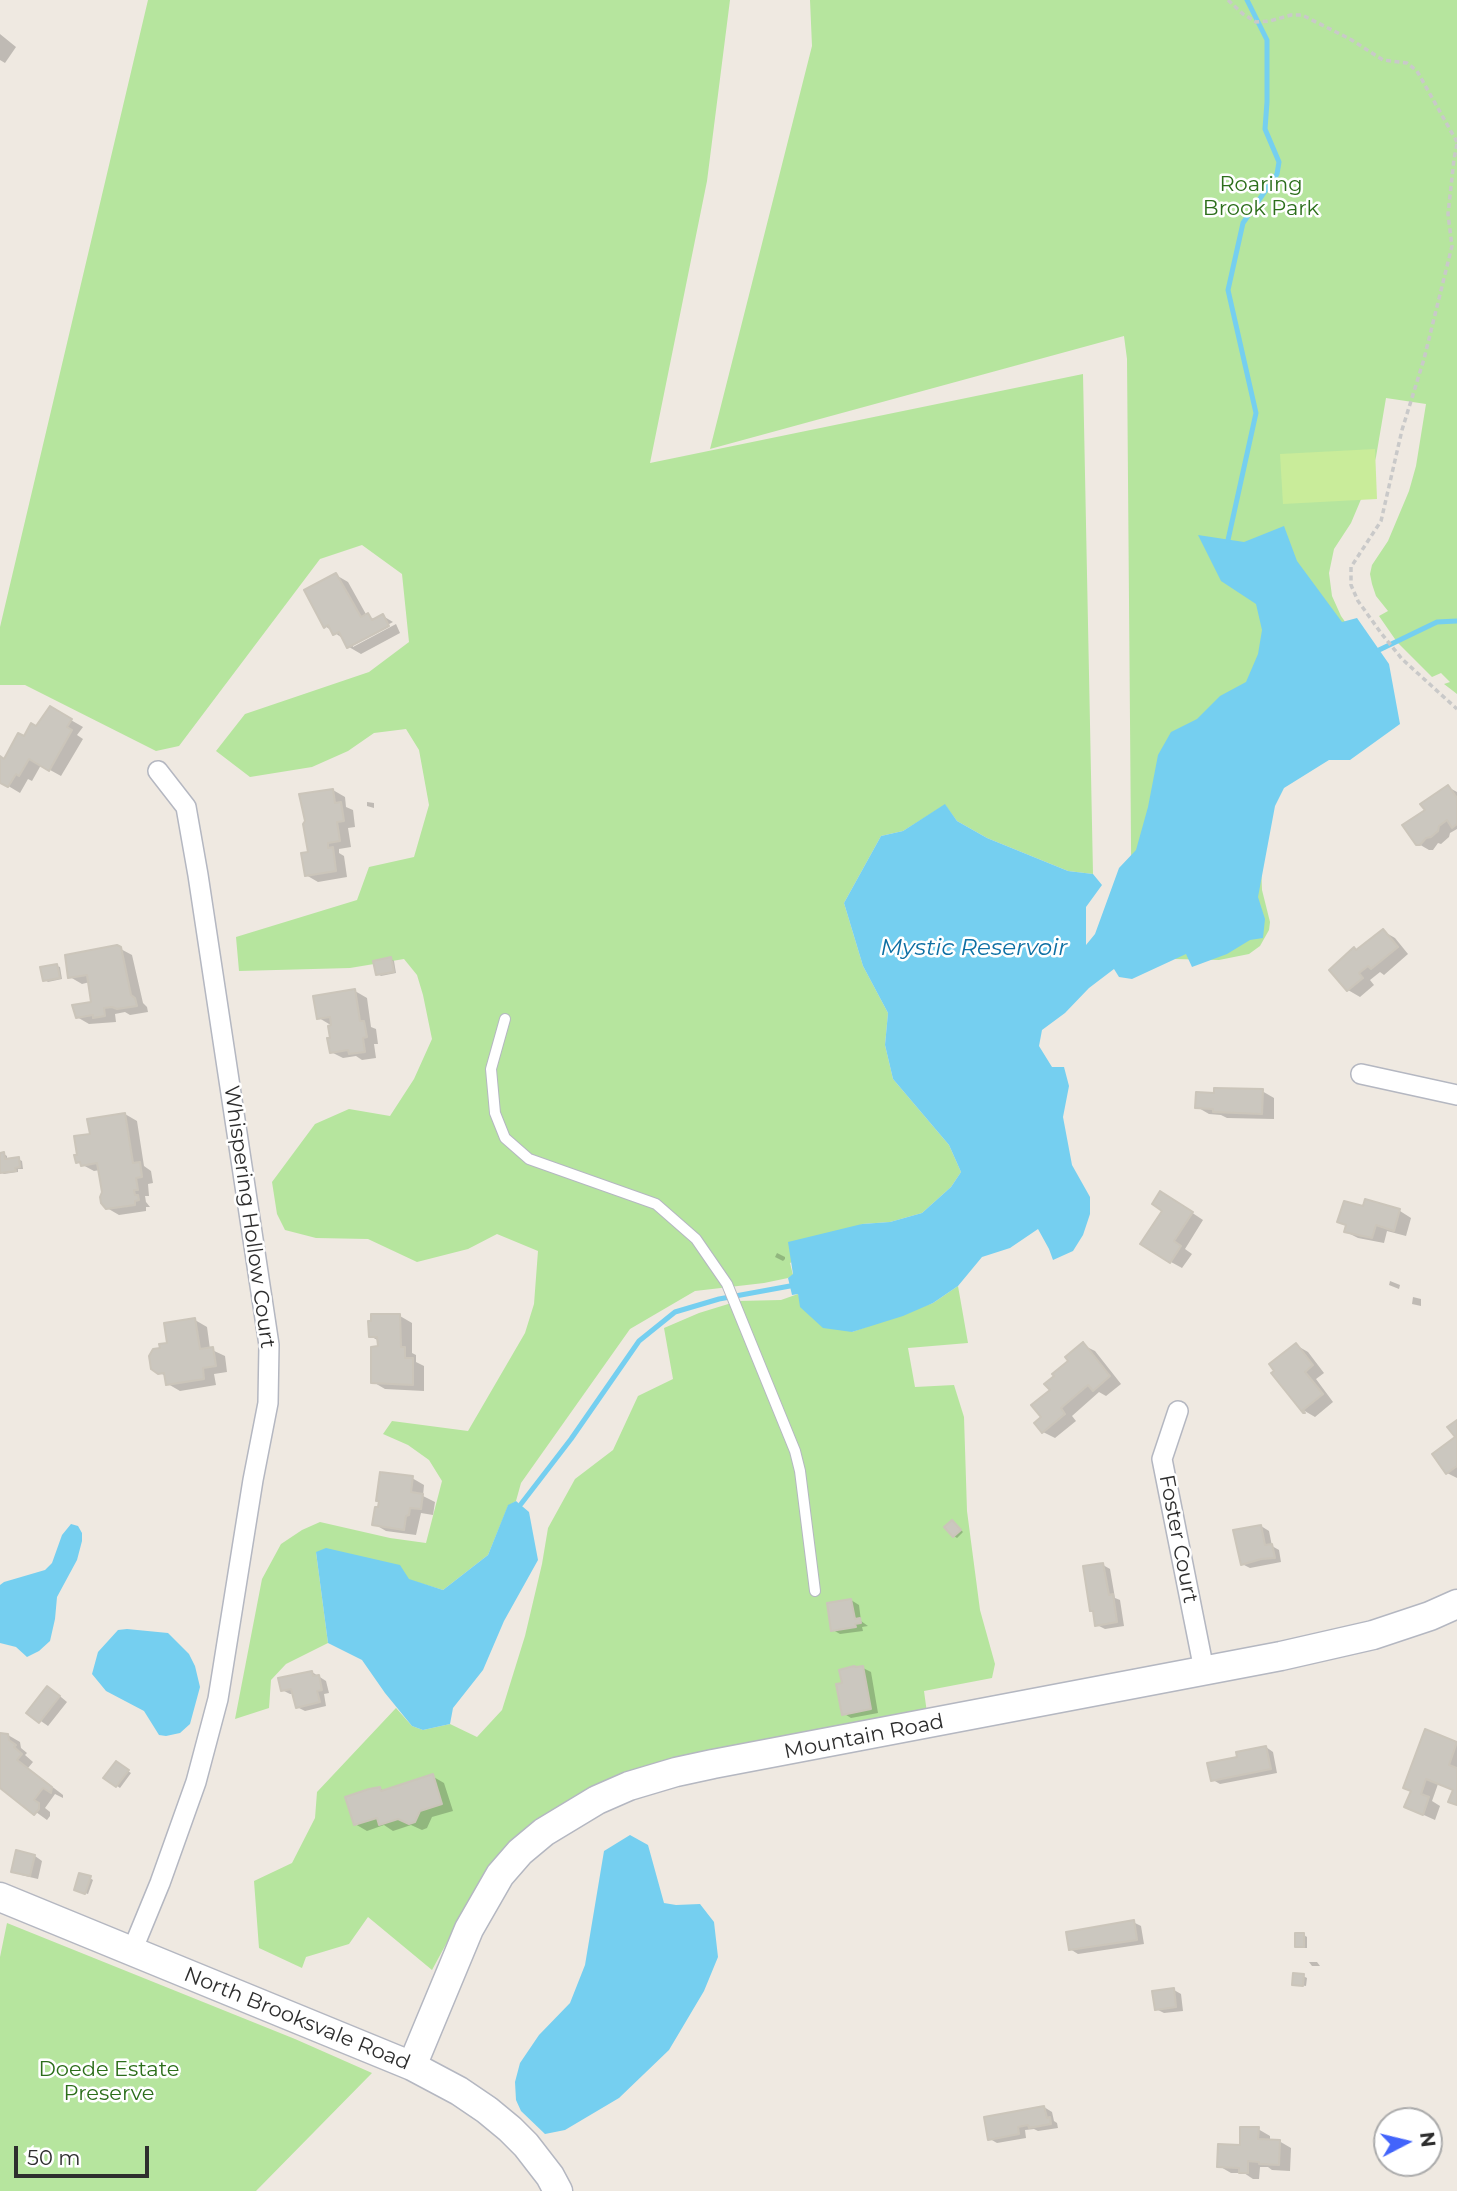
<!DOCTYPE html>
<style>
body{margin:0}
#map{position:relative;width:1457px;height:2191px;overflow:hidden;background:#efe9e1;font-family:Montserrat,sans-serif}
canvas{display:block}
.north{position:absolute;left:1373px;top:2107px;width:70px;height:70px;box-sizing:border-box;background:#fff;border:2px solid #ababab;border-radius:50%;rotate:83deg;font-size:19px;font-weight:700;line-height:28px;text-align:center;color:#2e2e2e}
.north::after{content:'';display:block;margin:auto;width:24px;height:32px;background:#4264fb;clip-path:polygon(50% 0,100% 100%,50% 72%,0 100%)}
.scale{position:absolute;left:14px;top:2146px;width:135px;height:32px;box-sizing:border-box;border:4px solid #2e2e2e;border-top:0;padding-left:9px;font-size:21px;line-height:24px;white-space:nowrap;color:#2e2e2e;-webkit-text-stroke:5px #fff;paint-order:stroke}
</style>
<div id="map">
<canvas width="1457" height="2191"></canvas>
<div class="north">N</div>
<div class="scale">50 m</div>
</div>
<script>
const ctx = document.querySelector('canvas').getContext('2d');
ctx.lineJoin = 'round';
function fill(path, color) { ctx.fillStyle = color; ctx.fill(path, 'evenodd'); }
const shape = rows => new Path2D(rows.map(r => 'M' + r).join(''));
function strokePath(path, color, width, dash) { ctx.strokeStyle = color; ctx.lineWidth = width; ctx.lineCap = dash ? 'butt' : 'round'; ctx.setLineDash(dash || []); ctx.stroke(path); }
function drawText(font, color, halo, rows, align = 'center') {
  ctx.font = font + ' Montserrat,sans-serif'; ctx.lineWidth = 5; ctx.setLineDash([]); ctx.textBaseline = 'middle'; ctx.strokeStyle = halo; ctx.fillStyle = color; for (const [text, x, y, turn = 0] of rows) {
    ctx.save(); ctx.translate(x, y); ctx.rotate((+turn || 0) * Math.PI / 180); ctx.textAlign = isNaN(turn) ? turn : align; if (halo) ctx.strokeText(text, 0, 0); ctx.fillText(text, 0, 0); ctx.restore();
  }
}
const green = shape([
 [148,0,730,0,707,181,650,463,1083,374,1093,874,1068,871,987,838,957,821,945,805,903,831,881,836,844,903,863,966,888,1013,885,1045,893,1079,949,1145,961,1172,951,1187,922,1213,890,1222,862,1224,790,1263,793,1275,788,1278,764,1283,695,1291,630,1329,521,1483,516,1501,508,1506,488,1555,443,1590,316,1552,328,1643,286,1664,271,1680,269,1708,235,1719,262,1579,281,1544,302,1530,320,1522,390,1538,426,1543,442,1481,429,1460,408,1445,383,1434,392,1421,468,1431,525,1333,534,1304,538,1251,497,1234,468,1249,417,1262,368,1239,316,1238,285,1230,277,1214,272,1182,315,1124,349,1109,390,1116,414,1079,432,1039,423,995,417,975,404,959,350,968,239,971,236,937,357,900,369,867,414,857,429,805,419,750,406,729,374,733,348,751,312,767,250,777,216,751,245,714,369,672,409,642,402,574,362,545,320,559,179,746,156,751,25,685,0,685,0,627],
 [810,0,1457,0,1457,694,1444,684,1450,682,1441,673,1432,677,1397,642,1379,616,1388,611,1376,596,1372,584,1370,574,1372,565,1388,541,1409,491,1416,466,1426,404,1386,398,1376,457,1370,478,1351,523,1334,549,1329,573,1332,596,1341,616,1362,646,1275,777,1260,842,1262,890,1270,922,1269,930,1260,946,1249,954,1219,960,1174,959,1132,963,1127,359,1124,336,710,449,812,46],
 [958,1286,968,1343,908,1348,915,1387,954,1385,964,1417,967,1511,980,1610,995,1664,992,1678,924,1691,927,1713,636,1772,464,1911,432,1970,368,1917,349,1944,306,1957,302,1968,259,1948,254,1881,292,1863,315,1818,317,1792,396,1708,412,1726,423,1730,450,1724,477,1737,502,1710,525,1636,542,1564,548,1528,575,1479,613,1450,638,1396,673,1379,664,1328,699,1313,738,1301,781,1300,798,1294,800,1300,852,1332,933,1303],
 [851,1599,855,1619,860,1618,861,1622,855,1624,856,1627,832,1631,827,1603],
 [863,1666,871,1709,842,1714,836,1684,842,1683,840,1670],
 [432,1774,442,1804,420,1811,415,1822,409,1824,398,1819,380,1825,377,1818,354,1825,345,1797,368,1789,380,1787,381,1791],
 [7,1923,295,2039,372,2073,256,2191,0,2191,0,1957]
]);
const pitch = shape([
 [1375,449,1377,499,1283,504,1280,454]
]);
const water = shape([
 [1284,526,1297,561,1342,622,1357,618,1389,664,1400,724,1350,760,1329,760,1284,788,1275,806,1258,897,1265,919,1263,938,1250,940,1227,954,1192,967,1186,954,1132,979,1119,977,1114,969,1089,988,1065,1013,1042,1030,1039,1046,1052,1067,1064,1067,1069,1086,1063,1117,1072,1165,1090,1197,1090,1214,1083,1235,1073,1251,1053,1260,1049,1249,1038,1229,1010,1248,982,1257,958,1286,933,1303,903,1316,852,1332,823,1328,800,1307,798,1294,792,1295,788,1278,793,1274,788,1242,862,1224,890,1222,922,1213,951,1187,961,1172,949,1145,893,1079,885,1045,888,1013,863,966,844,903,881,836,903,831,945,804,957,821,987,838,1068,871,1093,874,1102,885,1086,907,1086,945,1095,934,1119,868,1136,850,1148,807,1158,755,1171,732,1197,719,1220,696,1246,682,1258,654,1262,630,1256,604,1221,581,1198,535,1244,542],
 [516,1501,529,1512,538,1560,504,1621,483,1670,453,1708,450,1724,423,1730,412,1726,385,1693,362,1660,328,1643,316,1552,326,1548,400,1565,409,1579,443,1590,488,1555,508,1505],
 [71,1524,78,1526,82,1533,82,1541,77,1560,57,1597,55,1619,50,1641,39,1651,27,1657,16,1647,0,1643,0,1585,4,1582,45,1570,52,1563,62,1535],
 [127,1629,168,1633,189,1654,195,1666,200,1687,190,1724,180,1733,166,1736,159,1735,144,1711,106,1691,92,1674,98,1652,118,1630],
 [630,1835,648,1845,664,1903,676,1905,700,1904,714,1922,718,1957,704,1991,669,2050,619,2098,565,2130,545,2134,521,2111,516,2100,515,2082,520,2063,539,2035,570,2003,585,1965,604,1851]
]);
const shadow = shape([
 [0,34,16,47,5,63,0,60],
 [336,575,348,582,367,616,376,620,383,616,393,622,353,643,353,647,396,624,400,633,361,654,349,647,345,640,325,626],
 [50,708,83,727,77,735,83,739,61,776,41,765,32,781,28,779,20,793,0,781,0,758,4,761,36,728],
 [1448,787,1457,792,1457,829,1450,833,1449,837,1441,844,1438,843,1433,850,1429,850,1417,843,1427,810],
 [333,790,345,797,346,807,353,810,355,827,348,828,351,847,339,849,339,853,344,856,347,877,318,882,306,875,310,854],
 [367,802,374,803,374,808,367,806],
 [1383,931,1395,938,1408,954,1384,975,1380,972,1370,980,1374,985,1360,997,1348,990,1357,951],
 [117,947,132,955,143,1003,147,1007,148,1012,130,1015,125,1012,115,1014,116,1022,89,1024,77,1017,93,1004,90,982,82,984,70,977],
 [391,959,394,961,396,973,381,976,378,974],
 [57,966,60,967,62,979,48,982,45,980],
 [355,991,367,998,371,1027,376,1029,378,1044,374,1044,376,1058,362,1060,356,1056,343,1058,331,1052,334,1027,319,1018],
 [1262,1091,1274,1098,1274,1119,1227,1118,1221,1115,1209,1114,1197,1107],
 [125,1114,137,1121,144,1166,151,1171,153,1183,148,1184,149,1196,145,1196,146,1202,150,1207,146,1207,146,1211,119,1215,107,1208,100,1170,94,1171,77,1162,92,1135],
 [4,1154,7,1156,7,1161,18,1159,22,1161,23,1169,18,1169,18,1172,4,1174,0,1172,0,1155],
 [1173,1200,1203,1220,1185,1249,1192,1254,1182,1268,1171,1262],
 [1366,1201,1400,1211,1411,1218,1406,1236,1387,1231,1384,1243,1358,1238,1346,1232,1348,1226,1339,1221,1364,1209],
 [777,1253,785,1257,785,1259,783,1261,775,1257],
 [1390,1281,1400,1285,1399,1289,1389,1285],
 [1413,1297,1421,1299,1421,1306,1412,1304],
 [400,1316,412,1323,412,1353,416,1355,416,1362,424,1366,424,1391,385,1389,373,1382,379,1341,370,1336],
 [195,1320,207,1327,210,1349,225,1356,227,1372,214,1374,216,1385,180,1391,168,1384,165,1376,159,1372,169,1344],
 [1083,1345,1095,1351,1121,1384,1106,1396,1099,1392,1072,1416,1076,1421,1055,1438,1043,1432,1044,1418,1052,1390],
 [1296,1345,1308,1352,1324,1373,1316,1379,1333,1402,1315,1417,1303,1410],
 [1457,1437,1457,1478,1447,1473],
 [412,1478,424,1485,423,1496,435,1502,433,1515,421,1513,416,1535,386,1531,374,1524,380,1509],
 [955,1524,963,1532,957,1538,954,1536],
 [1261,1526,1269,1531,1272,1546,1279,1550,1281,1562,1250,1568,1242,1564],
 [1103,1565,1110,1569,1115,1598,1120,1600,1124,1626,1105,1629,1097,1625],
 [851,1600,859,1605,861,1621,868,1626,862,1627,863,1631,840,1634,833,1630],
 [863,1668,871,1672,878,1713,851,1718,843,1713,844,1684],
 [312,1672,326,1681,329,1693,324,1694,326,1706,305,1711,297,1707,294,1694,290,1694,282,1690],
 [55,1692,67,1702,48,1726,28,1712],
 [1426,1732,1457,1744,1457,1805,1451,1801,1455,1791,1438,1784,1432,1801,1440,1806,1435,1820,1406,1807,1412,1791],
 [0,1734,8,1735,20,1742,21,1748,27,1753,25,1755,33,1762,28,1768,63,1795,63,1798,55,1794,45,1808,50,1812,50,1816,47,1820,0,1786],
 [1266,1747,1273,1752,1277,1773,1220,1784,1213,1780,1239,1758],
 [116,1763,131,1773,120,1788,106,1778],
 [432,1776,444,1783,453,1811,432,1817,427,1828,422,1830,411,1825,393,1831,384,1825,367,1831,355,1824,380,1789,385,1791],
 [35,1856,42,1861,38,1879,21,1875,13,1871],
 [90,1878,93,1880,88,1894,79,1891],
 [1133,1922,1141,1926,1144,1944,1078,1954,1070,1949],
 [1304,1935,1307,1937,1307,1948,1300,1948,1297,1946],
 [1309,1962,1317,1962,1320,1966,1312,1966],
 [1303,1976,1307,1978,1306,1986,1294,1984],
 [1174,1990,1181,1994,1183,2011,1164,2013,1156,2009],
 [1044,2107,1052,2112,1054,2121,1057,2123,1058,2128,1038,2131,1034,2129,1025,2130,1026,2138,997,2143,990,2139],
 [1258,2129,1270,2136,1270,2141,1279,2141,1291,2148,1290,2171,1272,2170,1268,2167,1260,2167,1259,2179,1253,2179,1244,2173,1231,2173,1219,2166]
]);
const stream = shape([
 [1228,540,1256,413,1228,290,1243,223,1277,174,1279,162,1265,129,1267,102,1267,40,1247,0],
 [1379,650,1437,622,1457,621],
 [521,1504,571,1439,639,1341,675,1312,719,1299,790,1286]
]);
const building = shape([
 [336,573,361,617,368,613,372,620,383,614,389,626,347,648,339,632,333,635,328,625,324,628,304,590,336,573],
 [50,706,72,719,67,727,72,730,49,771,29,759,19,776,16,774,8,787,0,783,0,756,4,759,18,733,24,736,31,723,36,726,50,706],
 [1448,785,1457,798,1457,824,1452,828,1447,820,1439,826,1438,831,1431,837,1426,838,1420,845,1416,845,1402,825,1425,810,1420,804,1448,785],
 [333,789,335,803,341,802,344,821,337,822,340,841,328,843,328,848,333,847,336,871,305,876,301,853,308,852,303,824,305,821,299,794,333,789],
 [1383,929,1398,947,1371,969,1368,966,1359,973,1363,978,1347,991,1329,970,1354,947,1356,950,1383,929],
 [117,945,121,947,131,995,135,998,137,1006,117,1009,112,1007,104,1008,105,1016,93,1018,93,1015,76,1018,72,1005,91,1002,87,975,68,978,65,955,117,945],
 [391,957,394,972,376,975,373,961,391,957],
 [57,964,60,978,43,981,40,967,57,964],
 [355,989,360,1021,364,1021,367,1037,363,1038,365,1052,349,1054,348,1050,330,1053,327,1038,330,1038,328,1026,331,1025,330,1017,317,1019,313,996,355,989],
 [1214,1088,1263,1089,1262,1114,1213,1112,1213,1109,1195,1108,1196,1092,1214,1093,1214,1088],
 [125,1113,133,1163,140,1162,142,1177,136,1178,138,1190,134,1190,135,1195,138,1195,139,1200,135,1201,135,1205,106,1209,101,1203,100,1197,102,1192,97,1163,81,1166,80,1162,76,1163,74,1155,77,1155,74,1136,90,1134,87,1119,125,1113],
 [4,1152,5,1159,19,1157,20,1167,15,1168,16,1171,0,1173,0,1153,4,1152],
 [1160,1191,1193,1212,1174,1241,1181,1246,1170,1263,1140,1244,1162,1211,1152,1204,1160,1191],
 [1365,1199,1400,1209,1394,1231,1376,1225,1372,1238,1344,1232,1346,1225,1337,1222,1344,1201,1363,1206,1365,1199],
 [371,1314,400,1314,401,1347,405,1347,405,1358,413,1358,413,1385,371,1383,371,1347,378,1346,377,1337,369,1337,368,1321,371,1321,371,1314],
 [195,1318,200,1349,213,1347,216,1366,203,1368,204,1379,166,1385,164,1373,158,1374,151,1369,149,1356,153,1349,160,1348,159,1344,167,1343,164,1323,195,1318],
 [1083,1342,1110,1376,1093,1391,1088,1385,1061,1408,1065,1414,1042,1433,1034,1423,1041,1417,1031,1405,1050,1390,1044,1384,1054,1376,1052,1374,1068,1361,1065,1357,1083,1342],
 [1296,1343,1313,1365,1305,1372,1323,1394,1303,1410,1305,1413,1303,1413,1271,1373,1274,1371,1269,1364,1296,1343],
 [1457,1420,1457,1466,1446,1474,1432,1454,1455,1437,1447,1427,1457,1420],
 [380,1472,413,1476,411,1492,423,1494,421,1509,410,1508,409,1515,406,1516,404,1530,372,1525,375,1507,378,1507,379,1501,376,1501,380,1472],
 [952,1520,961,1530,953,1537,944,1527,952,1520],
 [1261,1525,1265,1545,1272,1544,1275,1558,1261,1559,1241,1565,1233,1530,1261,1525],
 [1103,1563,1109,1595,1113,1594,1117,1622,1095,1626,1093,1611,1090,1611,1083,1566,1103,1563],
 [851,1599,855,1619,860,1618,861,1623,855,1624,856,1627,831,1631,827,1603,851,1599],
 [854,1666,856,1667,863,1666,871,1709,842,1715,836,1684,842,1683,839,1670,854,1666],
 [312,1671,313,1676,319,1675,322,1690,317,1691,320,1702,296,1708,291,1689,281,1691,278,1678,312,1671],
 [47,1686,60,1696,39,1723,26,1713,47,1686],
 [1425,1729,1457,1742,1449,1765,1457,1768,1457,1805,1448,1802,1453,1790,1426,1779,1421,1794,1429,1797,1423,1815,1404,1807,1411,1791,1403,1788,1425,1729],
 [0,1733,8,1734,9,1740,16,1745,14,1747,22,1754,17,1760,52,1787,51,1793,43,1788,34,1800,39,1803,39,1809,34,1815,0,1788,0,1733],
 [1266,1746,1271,1769,1211,1781,1207,1763,1237,1757,1236,1752,1266,1746],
 [116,1761,129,1770,116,1787,103,1778,116,1761],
 [433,1774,442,1804,420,1811,415,1822,409,1824,398,1819,379,1825,377,1818,354,1825,345,1797,369,1789,380,1787,381,1791,433,1774],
 [16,1850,35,1855,30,1876,11,1872,16,1850],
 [79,1873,91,1876,85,1894,74,1890,79,1873],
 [1134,1920,1137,1940,1069,1950,1066,1932,1134,1920],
 [1295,1933,1304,1933,1304,1947,1295,1947,1295,1933],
 [1293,1973,1304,1974,1303,1986,1292,1985,1293,1973],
 [1174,1988,1176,2007,1155,2010,1152,1991,1174,1988],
 [1044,2106,1047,2118,1050,2117,1051,2124,1029,2128,1028,2125,1018,2127,1019,2134,988,2140,984,2117,1044,2106],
 [1240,2127,1259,2127,1258,2139,1280,2140,1279,2165,1259,2164,1259,2162,1248,2161,1248,2173,1239,2173,1239,2168,1217,2167,1218,2144,1240,2145,1240,2127]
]);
const path = shape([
 [1228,0,1243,14,1256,22,1270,21,1291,15,1302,15,1350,39,1383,60,1407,63,1417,71,1457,142],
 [1457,144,1454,159,1448,214,1452,246,1424,359,1402,430,1381,521,1351,567,1351,585,1358,601,1381,633,1402,659,1457,709]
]);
const service = shape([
 [505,1019,491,1069,495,1113,505,1138,529,1159,656,1204,696,1239,727,1284,795,1451,800,1471,815,1591]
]);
const minor = shape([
 [1361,1074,1457,1095],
 [1178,1411,1162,1459,1204,1670],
 [132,1951,160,1883,196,1782,218,1699,253,1480,268,1403,269,1345,198,875,186,807,158,771]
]);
const secondary = shape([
 [0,1897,412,2066,459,2091,487,2110,510,2129,526,2145,550,2176,558,2191],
 [412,2066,469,1929,500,1875,520,1852,544,1832,597,1800,629,1786,676,1772,713,1764,1281,1656,1373,1635,1430,1616,1457,1604]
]);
const parkNames = [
 ["Roaring",1261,185],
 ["Brook Park",1261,209],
 ["Doede Estate",109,2070],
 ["Preserve",109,2094]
];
const streetNames = [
 ["Whispering Hollow Court",249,1217,82],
 ["Foster Court",1178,1539,79],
 ["Mountain Road",864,1737,-11],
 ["North Brooksvale Road",297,2019,22]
];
const waterNames = [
 ["Mystic Reservoir",974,948]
];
fill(green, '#b6e59e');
fill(pitch, '#c9ec9a');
fill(water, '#75cff0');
fill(shadow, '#0003');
strokePath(stream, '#75cff0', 5);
fill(building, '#cbc7bf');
strokePath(building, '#cbc5ba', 2);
strokePath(service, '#b4b7c1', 12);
strokePath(minor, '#b4b7c1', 22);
strokePath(secondary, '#b4b7c1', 31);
strokePath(path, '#c9c9c9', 3.5, [5, 3.5]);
strokePath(service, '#fff', 10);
strokePath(minor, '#fff', 19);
strokePath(secondary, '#fff', 28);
drawText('21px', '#2c6e1b', '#fff', parkNames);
drawText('21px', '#2e2e2e', '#fff', streetNames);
drawText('italic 23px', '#0d6fa3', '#fff', waterNames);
</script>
